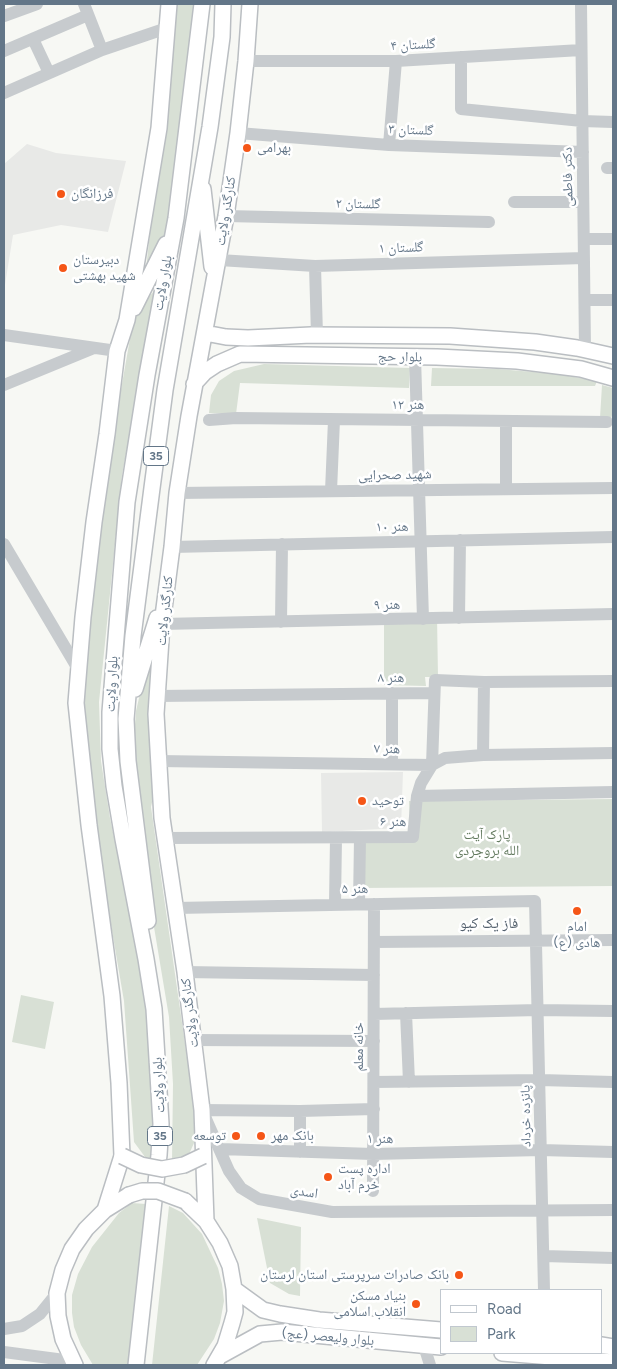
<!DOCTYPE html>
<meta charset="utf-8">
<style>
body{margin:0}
#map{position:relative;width:617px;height:1369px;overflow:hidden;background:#f7f8f4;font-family:Figtree,sans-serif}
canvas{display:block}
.frame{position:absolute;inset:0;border:5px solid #637688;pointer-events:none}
.legend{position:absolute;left:440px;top:1289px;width:162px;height:65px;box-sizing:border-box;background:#fff;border:1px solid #c1c8cf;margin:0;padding:6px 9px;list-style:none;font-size:15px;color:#637688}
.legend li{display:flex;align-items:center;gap:10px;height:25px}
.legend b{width:25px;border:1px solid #c1c8cf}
</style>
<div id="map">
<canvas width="617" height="1369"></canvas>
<div class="frame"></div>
<ul class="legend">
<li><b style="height:6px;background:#fff"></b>Road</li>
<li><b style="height:14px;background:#d8e0d5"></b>Park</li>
</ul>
</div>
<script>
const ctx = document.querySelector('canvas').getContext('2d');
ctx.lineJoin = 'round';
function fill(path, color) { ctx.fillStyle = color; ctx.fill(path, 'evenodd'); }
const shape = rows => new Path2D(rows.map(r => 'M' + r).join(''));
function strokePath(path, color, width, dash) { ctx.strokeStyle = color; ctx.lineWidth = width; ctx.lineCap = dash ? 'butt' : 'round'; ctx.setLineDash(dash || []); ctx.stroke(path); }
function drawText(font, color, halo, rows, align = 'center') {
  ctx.font = font + ' Figtree,"Noto Naskh Arabic",sans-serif'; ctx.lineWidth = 5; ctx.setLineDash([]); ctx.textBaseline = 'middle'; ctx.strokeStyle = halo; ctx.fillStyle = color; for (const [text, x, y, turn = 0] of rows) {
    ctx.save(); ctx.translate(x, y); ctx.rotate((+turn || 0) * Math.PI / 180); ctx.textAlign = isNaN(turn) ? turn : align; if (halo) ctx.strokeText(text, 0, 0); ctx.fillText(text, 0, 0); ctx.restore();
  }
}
const built = shape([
 [27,144,56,153,126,161,108,232,61,225,13,235,4,291,4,164],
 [403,772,401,828,322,832,321,773]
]);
const green = shape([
 [177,4,194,4,182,127,168,227,144,287,151,224,160,167],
 [157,287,122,475,99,702,101,761,110,818,142,970,152,1066,153,1160,145,1157,134,1142,124,1001,88,790,81,710,85,651,107,469,134,316],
 [264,364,410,368,409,388,240,383,236,414,209,413,211,395,219,381,234,371],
 [432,368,498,369,557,374,597,381,595,386,431,386],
 [602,385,613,388,613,411,611,419,600,418],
 [437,616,438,677,425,677,426,686,384,685,384,623],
 [156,653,156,785,151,807,196,1120,194,1143,190,1152,186,1159,172,1161,173,1084,169,1017,149,897,134,737,136,711,149,655],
 [613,799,613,886,361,888,360,840,410,839,409,801],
 [21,995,54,1002,45,1049,12,1042],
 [132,1203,146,1204,131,1365,93,1365,81,1345,74,1327,72,1313,72,1295,78,1274,92,1247,119,1213],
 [169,1206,183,1213,202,1234,218,1268,222,1284,224,1301,220,1323,214,1339,197,1365,152,1365],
 [257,1218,301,1227,300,1296,289,1294,270,1283]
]);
const minor = shape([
 [84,4,102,50],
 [581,4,585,349],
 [4,16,37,4],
 [33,39,49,73],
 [4,51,88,15],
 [461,57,461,109,582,121,613,122],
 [246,61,396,61,581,50],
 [4,93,102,50,167,28],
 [238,133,389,145,583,152],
 [389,145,396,61],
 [607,168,613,168],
 [514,202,583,202],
 [226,216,489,222],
 [584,239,613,239],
 [219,260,315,266,584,258],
 [315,266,317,335],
 [585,300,613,300],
 [4,335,117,351],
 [415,357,423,619],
 [4,385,94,348],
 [209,420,236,418,607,422],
 [506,489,506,422],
 [331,491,334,420],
 [177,493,613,488],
 [4,544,78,669],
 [172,547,613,537],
 [459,618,460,540],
 [281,622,282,544],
 [162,624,613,614],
 [158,696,434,693],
 [483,755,484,682],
 [159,761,432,765,445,758,483,755,613,753],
 [392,764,392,693],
 [417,796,613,792],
 [165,838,413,837,417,796,421,783,432,765,435,680,484,682,613,681],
 [335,904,336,838],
 [359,904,360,838],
 [176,908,535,901,544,1290],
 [374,942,613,940],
 [185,972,374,975],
 [406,1013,409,1082],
 [374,1014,538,1010,613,1011],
 [193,1040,374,1041],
 [374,1082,540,1080,613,1082],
 [374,1109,300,1111,202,1110,229,1171,241,1188,259,1199,332,1212,613,1210],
 [300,1111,300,1152],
 [220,1149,373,1154,541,1150,613,1152],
 [373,1191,374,904],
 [544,1256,613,1258],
 [4,1329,22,1326,40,1314,57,1293],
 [424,1346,430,1365],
 [4,1352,72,1361]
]);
const major = shape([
 [203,189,212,267],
 [134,308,166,244],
 [205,333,226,337,248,338,311,335,450,336,535,342,577,348,613,356],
 [194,384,205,372,217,364,240,354,437,357,517,361,581,369,613,378],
 [135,689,157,618],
 [148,921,128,761,126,719,133,636,152,488,165,390,210,127,222,37,223,4],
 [185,1201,206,1221,220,1243,230,1266,234,1289,235,1312,232,1323,225,1346,214,1365],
 [105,1210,122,1156,119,1083,112,996,89,825,76,703,83,617,94,522,107,434,117,351,127,320,159,128,169,4],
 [206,1221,202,1110,185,972,162,818,156,714,162,624,172,547,177,493,189,416,226,216,238,133,246,61,250,4],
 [234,1289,263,1310,280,1314,319,1320,441,1330],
 [601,1345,613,1347],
 [502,1353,613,1362],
 [220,1356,260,1334,282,1332,441,1347],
 [75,1365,63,1339,58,1316,57,1293,63,1270,72,1249,86,1229,105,1210,129,1195],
 [136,1365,159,1155,161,1124,154,1009,146,959,123,839,114,786,110,749,110,712,127,502,147,375,176,218,202,4]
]);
const majorBridge = shape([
 [122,1156,141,1165,162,1169,184,1165,203,1156],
 [129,1195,142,1191,158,1191,185,1201]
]);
const markers = [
 [247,148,5,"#f55617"],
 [61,194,5,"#f55617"],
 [63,268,5,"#f55617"],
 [362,801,5,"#f55617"],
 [577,911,5,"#f55617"],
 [236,1136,5,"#f55617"],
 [261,1136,5,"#f55617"],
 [328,1177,5,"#f55617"],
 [459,1275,5,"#f55617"],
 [416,1304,5,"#f55617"]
];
const shields = [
 [156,456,25],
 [160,1136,25]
];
const shieldNames = [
 ["35",156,456],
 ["35",160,1136]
];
const streetNames = [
 ["گلستان ۴",413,45,-3],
 ["گلستان ۳",411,130,2],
 ["دکتر فاطمی",568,177,-91],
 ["گلستان ۲",358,204,1],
 ["کنارگذر ولایت",226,211,-81],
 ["گلستان ۱",401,248,-2],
 ["بلوار ولایت",163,283,-80],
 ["بلوار حج",400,357,1],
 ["هنر ۱۲",408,405],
 ["شهید صحرایی",395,475,-1],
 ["هنر ۱۰",392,527,-1],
 ["هنر ۹",387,605,-1],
 ["کنارگذر ولایت",165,611,-84],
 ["هنر ۸",391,678],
 ["بلوار ولایت",112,684,-87],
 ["هنر ۷",387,749,1],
 ["هنر ۶",393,822],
 ["هنر ۵",355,889,-1],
 ["کنارگذر ولایت",190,1013,-97],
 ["خانه معلم",359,1047,-90],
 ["بلوار ولایت",159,1085,-93],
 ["پانزده خرداد",526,1116,-91],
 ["هنر ۱",380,1139],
 ["اسدی",304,1192,8],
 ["بلوار ولیعصر (عج)",328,1337,5]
];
const poiNames = [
 ["بهرامی",257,148],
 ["فرزانگان",71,194],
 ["دبیرستان",73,260],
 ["شهید بهشتی",73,276],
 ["توحید",372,801],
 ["امام",577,927,"center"],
 ["هادی (ع)",577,943,"center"],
 ["توسعه",226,1136,"right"],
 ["بانک مهر",271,1136],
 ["اداره پست",338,1169],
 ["خرم آباد",338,1185],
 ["بانک صادرات سرپرستی استان لرستان",449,1275,"right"],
 ["بنیاد مسکن",406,1296,"right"],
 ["انقلاب اسلامی",406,1312,"right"]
];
const parkNames = [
 ["پارک آیت",487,835],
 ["الله بروجردی",487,851]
];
const neighbourhoodNames = [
 ["فاز یک کیو",489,924]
];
fill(built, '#e8e9e7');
fill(green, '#d8e0d5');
strokePath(major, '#babec2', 18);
strokePath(minor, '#c7cbce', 12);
strokePath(major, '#fff', 15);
strokePath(majorBridge, '#babec2', 18, []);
strokePath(majorBridge, '#fff', 15);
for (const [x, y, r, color] of markers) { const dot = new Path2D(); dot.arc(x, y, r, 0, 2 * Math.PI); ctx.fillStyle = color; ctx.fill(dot); strokePath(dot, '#fff', 2); }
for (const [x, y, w] of shields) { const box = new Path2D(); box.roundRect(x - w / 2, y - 9.5, w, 19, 4); ctx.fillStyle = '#fff'; ctx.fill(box); strokePath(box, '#637688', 1); }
drawText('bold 12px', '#637688', null, shieldNames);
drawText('14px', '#637688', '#fff', streetNames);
drawText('14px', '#637688', '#fff', poiNames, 'left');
drawText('14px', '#637a5f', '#fff', parkNames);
drawText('15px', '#525f6c', '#fff', neighbourhoodNames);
</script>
